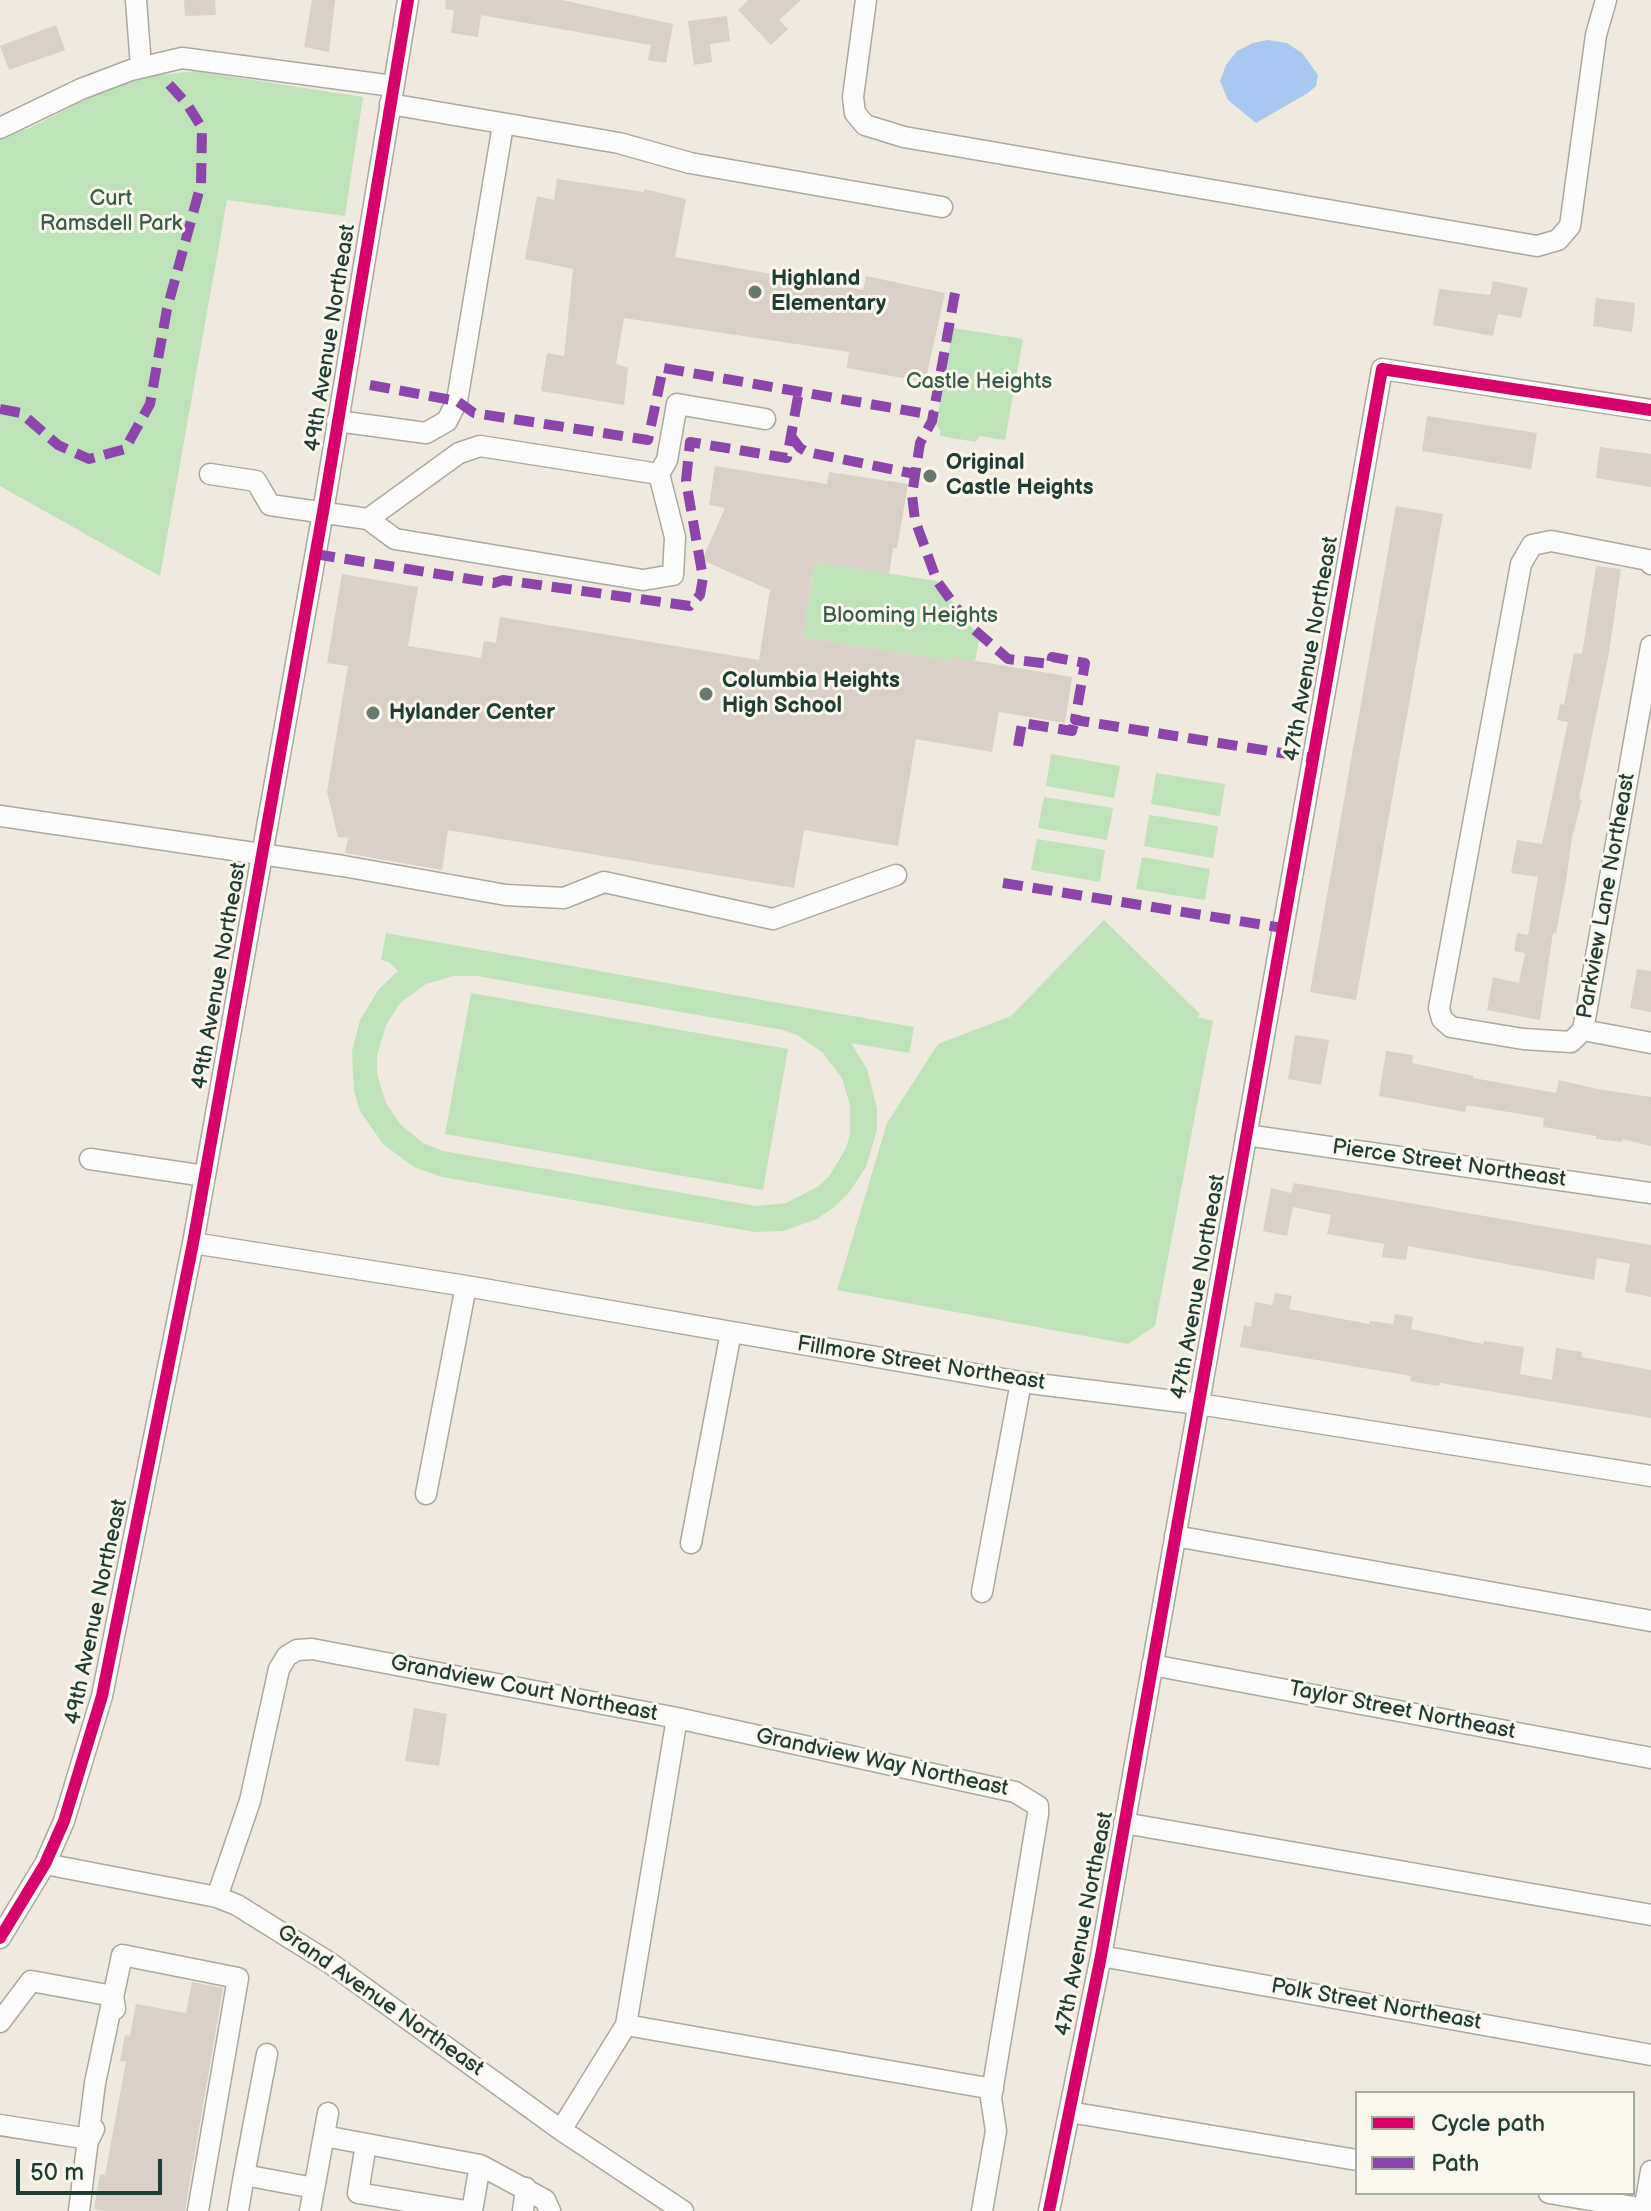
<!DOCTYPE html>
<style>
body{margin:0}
#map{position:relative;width:1651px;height:2211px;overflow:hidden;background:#efe9de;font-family:"Balsamiq Sans",sans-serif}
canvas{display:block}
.legend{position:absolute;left:1355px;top:2091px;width:280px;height:104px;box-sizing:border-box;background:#fbf7ec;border:2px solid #a3ada2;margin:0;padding:10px 14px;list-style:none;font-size:24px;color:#1f3d34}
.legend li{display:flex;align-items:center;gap:16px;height:40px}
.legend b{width:40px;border:2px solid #a3ada2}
.scale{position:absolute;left:16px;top:2159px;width:146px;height:36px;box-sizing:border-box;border:4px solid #1f3d34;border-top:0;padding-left:10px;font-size:24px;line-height:28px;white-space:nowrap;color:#1f3d34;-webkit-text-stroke:6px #fbf7ec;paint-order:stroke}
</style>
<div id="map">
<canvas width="1651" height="2211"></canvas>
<ul class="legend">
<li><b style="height:10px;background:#d6006c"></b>Cycle path</li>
<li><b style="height:10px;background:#8e44ad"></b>Path</li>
</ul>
<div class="scale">50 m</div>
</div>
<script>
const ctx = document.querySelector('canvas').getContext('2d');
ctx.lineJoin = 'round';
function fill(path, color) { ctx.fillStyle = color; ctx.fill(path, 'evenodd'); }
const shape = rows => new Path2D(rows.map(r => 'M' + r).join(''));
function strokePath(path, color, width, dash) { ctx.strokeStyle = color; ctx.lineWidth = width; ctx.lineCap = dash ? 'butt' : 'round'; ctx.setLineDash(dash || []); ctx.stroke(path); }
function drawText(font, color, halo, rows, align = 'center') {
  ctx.font = font + ' "Balsamiq Sans",sans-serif'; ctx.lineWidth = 6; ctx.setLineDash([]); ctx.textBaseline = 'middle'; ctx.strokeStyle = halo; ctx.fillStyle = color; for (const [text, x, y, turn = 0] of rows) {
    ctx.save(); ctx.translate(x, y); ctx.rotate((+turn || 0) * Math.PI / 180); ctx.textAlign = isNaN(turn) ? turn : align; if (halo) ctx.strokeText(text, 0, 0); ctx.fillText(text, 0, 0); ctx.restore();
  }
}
const green = shape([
 [195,71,363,97,345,216,227,200,160,576,0,486,0,135,30,128,91,96,148,76],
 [953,328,1023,339,1005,440,979,436,976,442,940,436,940,430,936,424],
 [815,562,937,581,969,625,980,635,975,661,952,657,951,661,803,637],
 [1051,754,1120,766,1114,798,1046,786],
 [1156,773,1225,784,1220,816,1151,804],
 [1044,797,1113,808,1107,840,1038,828],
 [1149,815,1218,826,1213,858,1144,846],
 [1037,839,1105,850,1100,882,1031,870],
 [1142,857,1210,869,1205,900,1136,889],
 [1104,920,1200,1014,1198,1017,1213,1021,1155,1326,1128,1344,837,1290,887,1123,938,1044,1011,1016],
 [386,933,914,1027,909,1053,851,1043,867,1069,877,1108,877,1130,866,1167,848,1194,833,1208,817,1219,783,1231,754,1232,442,1177,414,1167,383,1144,360,1111,354,1091,352,1051,360,1020,379,989,398,971,389,962,381,960],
 [453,976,477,976,783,1030,797,1035,822,1052,842,1078,850,1105,850,1134,846,1148,830,1175,819,1186,786,1203,757,1206,443,1151,423,1143,400,1124,386,1103,377,1074,377,1056,386,1025,400,1003,426,984],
 [471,993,788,1049,763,1190,445,1134]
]);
const water = shape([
 [1268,40,1287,43,1302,53,1318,75,1316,86,1308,93,1256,123,1228,100,1220,81,1226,65,1237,51,1253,43]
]);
const building = shape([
 [184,0,215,0,216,15,185,16],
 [312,0,335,0,329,52,304,47],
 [446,0,562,0,673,24,666,63,648,60,651,45,481,15,478,37,451,33,454,10,445,9],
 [748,0,801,0,779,20,788,29,771,45,738,10],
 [727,16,730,41,710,44,712,62,694,65,688,21],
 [56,25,65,50,9,70,0,46],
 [557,179,644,192,644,189,686,199,675,257,863,290,866,276,945,293,925,382,847,368,849,352,624,318,616,364,628,368,624,405,541,391,547,353,564,356,573,269,525,259,537,196,554,200],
 [1493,281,1528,288,1521,318,1498,314,1493,336,1433,325,1439,289,1490,295],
 [1596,298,1635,303,1632,332,1593,326],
 [1427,416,1537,433,1531,469,1422,451],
 [1600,447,1651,454,1651,487,1596,478],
 [715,466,827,484,829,472,908,484,897,548,893,548,889,574,815,562,803,637,951,661,952,657,1072,677,1065,723,999,712,992,752,916,739,898,846,804,830,794,888,448,830,442,870,345,853,348,838,338,837,327,792,348,666,327,663,342,574,418,587,408,646,481,658,484,641,496,643,500,617,759,660,770,590,702,560,725,508,709,505],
 [1396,506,1443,514,1356,1000,1310,992],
 [1596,566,1621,569,1609,653,1579,799,1582,800,1572,837,1566,881,1556,933,1553,933,1540,1020,1487,1010,1493,977,1519,983,1525,953,1514,951,1517,933,1528,935,1538,877,1511,873,1517,840,1542,844,1568,722,1557,720,1560,704,1564,705,1574,653,1582,654],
 [1637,969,1651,971,1651,1012,1630,1008],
 [1295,1035,1329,1040,1321,1085,1288,1079],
 [1386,1051,1413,1055,1412,1063,1473,1076,1473,1078,1556,1093,1559,1080,1597,1089,1651,1097,1651,1146,1622,1139,1622,1142,1596,1139,1596,1136,1543,1127,1544,1118,1467,1105,1465,1112,1379,1096],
 [1294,1183,1651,1245,1651,1297,1625,1292,1630,1264,1597,1258,1594,1280,1408,1246,1406,1260,1382,1257,1384,1244,1327,1234,1331,1215,1293,1207,1287,1236,1263,1231,1271,1188,1291,1193],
 [1275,1293,1292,1296,1289,1309,1369,1324,1370,1321,1393,1324,1395,1314,1413,1317,1411,1329,1483,1344,1484,1341,1524,1347,1520,1374,1552,1380,1556,1348,1582,1352,1581,1357,1651,1370,1651,1418,1440,1383,1439,1386,1410,1381,1411,1376,1240,1347,1244,1325,1251,1327,1255,1302,1272,1305],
 [414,1708,447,1714,439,1766,405,1761],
 [192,1982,223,1988,185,2211,105,2211,94,2209,100,2174,105,2175,126,2062,120,2061,125,2035,130,2036,136,2004,186,2013]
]);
const minor = shape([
 [136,0,141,67],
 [866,0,853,97,855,113,865,125,904,137,1537,246,1558,240,1570,226,1596,35,1606,0],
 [390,104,619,143,690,163,942,207],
 [0,128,81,89,131,70,182,58,393,86],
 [337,421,426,433,447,421,457,401,503,125],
 [210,474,256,481,270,505,368,519,395,539,643,580,673,575,675,537,659,474,480,446,459,453,368,519],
 [659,474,667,460,677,404,765,419],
 [0,816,343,866,506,895,564,898,604,882,773,919,896,875],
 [1583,1030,1571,1042,1523,1039,1451,1027,1442,1019,1439,1008,1521,564,1532,545,1551,541,1648,560,1651,564],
 [1583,1030,1651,646],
 [1583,1030,1651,1043],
 [1246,1135,1651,1193],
 [90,1159,205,1176],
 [193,1243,466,1286,1021,1382,1199,1404,1651,1476],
 [426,1494,466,1286],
 [1175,1536,1651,1621],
 [691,1543,731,1332],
 [982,1592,1021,1382],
 [1152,1665,1651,1758],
 [1124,1823,1651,1915],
 [45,1864,217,1897,237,1905,330,1963,561,2130,683,2211],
 [217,1897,250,1801,279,1669,287,1656,297,1650,312,1649,677,1718,1015,1792,1038,1806,1038,1814,991,2098,996,2131,982,2211],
 [0,1938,45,1864,64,1821,102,1696,193,1243,323,512,408,0],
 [1101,1956,1651,2055],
 [0,2022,31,1981,113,1996,115,2009],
 [626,2025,993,2089],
 [1069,2112,1357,2160],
 [0,2125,89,2139,94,2129],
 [561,2130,626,2025,677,1718],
 [324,2136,480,2165,545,2200,550,2211],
 [366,2144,358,2193,466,2211],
 [244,2175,267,2054],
 [1549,2193,1651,2210],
 [79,2211,95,2083,122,1955,238,1978,198,2211],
 [238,2211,244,2175,314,2188],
 [310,2211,328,2113],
 [472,2211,480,2165],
 [523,2211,526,2188],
 [1049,2211,1101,1956,1382,369,1651,410],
 [1644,2211,1651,2171]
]);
const quiet = shape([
 [955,293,932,421,920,443,912,495,915,520,937,581,969,625,1008,659,1051,664,1052,657,1085,663,1075,720,1313,758],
 [370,385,457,401,474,413,648,440,663,368,933,415],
 [0,409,21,413,58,445,89,459,125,449,150,404,167,309,201,184,202,128,187,104,166,81],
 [791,436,800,448,807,452,915,474],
 [315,554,494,583,503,580,690,606,700,595,703,578,686,481,690,442,787,458,799,391],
 [1018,746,1022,723,1072,731,1075,720],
 [1003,883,1283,928]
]);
const cycleway = shape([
 [0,1938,45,1864,64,1821,102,1696,193,1243,323,512,408,0],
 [1049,2211,1101,1956,1382,369,1651,410]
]);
const markers = [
 [755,292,8,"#687970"],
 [930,476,8,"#687970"],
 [706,694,8,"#687970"],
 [373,713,8,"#687970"]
];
const parkNames = [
 ["Curt",111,199],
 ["Ramsdell Park",111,224],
 ["Castle Heights",979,382],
 ["Blooming Heights",910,616]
];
const poiNames = [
 ["Highland",771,279],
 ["Elementary",771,304],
 ["Original",946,463],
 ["Castle Heights",946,488],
 ["Columbia Heights",722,681],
 ["High School",722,706],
 ["Hylander Center",389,713]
];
const streetNames = [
 ["49th Avenue Northeast",331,338,-81],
 ["47th Avenue Northeast",1312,649,-80],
 ["Parkview Lane Northeast",1607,896,-80],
 ["49th Avenue Northeast",220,976,-80],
 ["Pierce Street Northeast",1449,1164,8],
 ["47th Avenue Northeast",1199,1287,-80],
 ["Fillmore Street Northeast",921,1364,9],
 ["49th Avenue Northeast",97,1612,-78],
 ["Grandview Court Northeast",524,1689,11],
 ["Taylor Street Northeast",1402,1711,11],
 ["Grandview Way Northeast",882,1763,12],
 ["47th Avenue Northeast",1085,1924,-79],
 ["Grand Avenue Northeast",380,2001,35],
 ["Polk Street Northeast",1376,2005,10]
];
fill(green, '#bee3b9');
fill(water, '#a8c9ef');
fill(building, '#dad0c5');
strokePath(minor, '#a9a9a2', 23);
strokePath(minor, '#fdfcfa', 20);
strokePath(quiet, '#8e44ad', 10, [20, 10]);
strokePath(cycleway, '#d6006c', 12);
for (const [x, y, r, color] of markers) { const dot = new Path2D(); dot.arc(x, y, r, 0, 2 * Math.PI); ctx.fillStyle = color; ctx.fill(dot); strokePath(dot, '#fbf7ec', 3); }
drawText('22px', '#375d48', '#fbf7ec', parkNames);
drawText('bold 22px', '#1f3d34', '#fbf7ec', poiNames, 'left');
drawText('22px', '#1f3d34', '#fbf7ec', streetNames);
</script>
